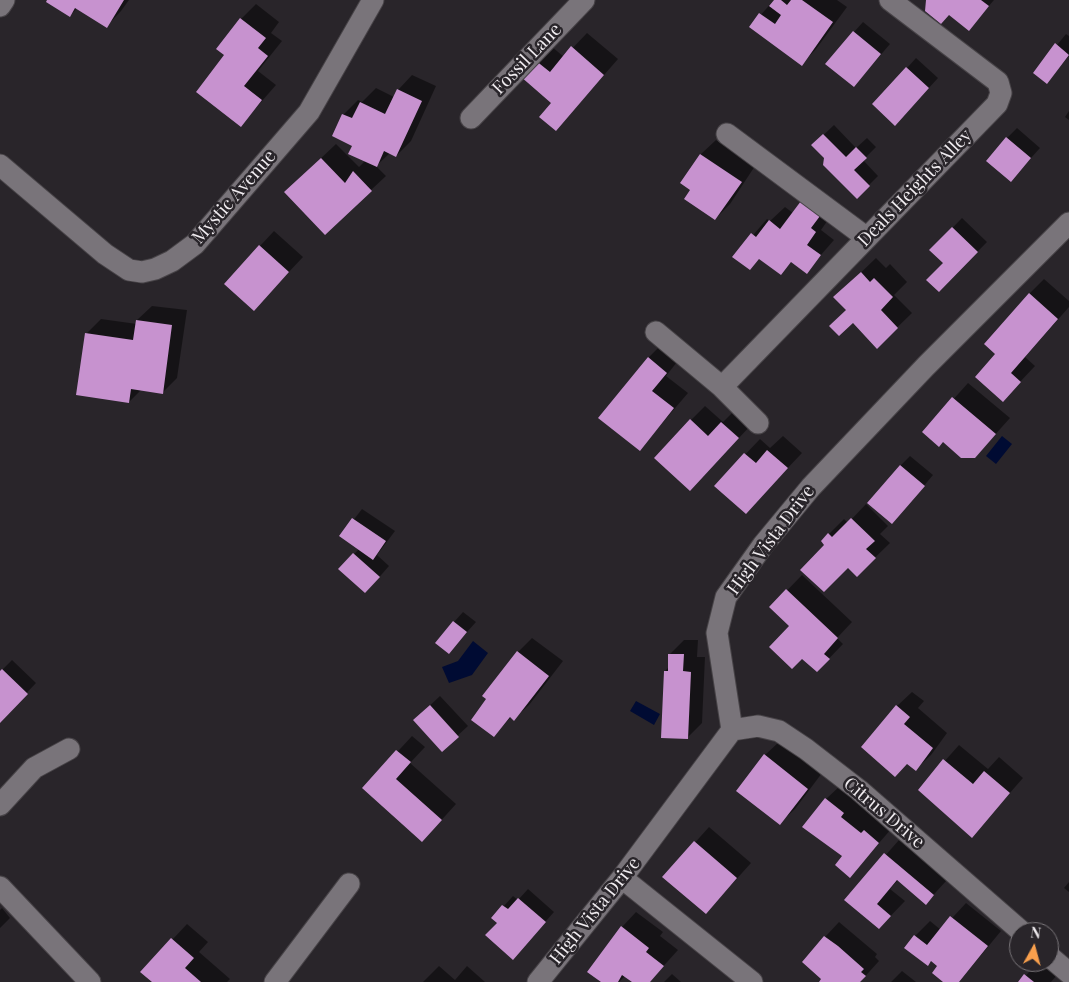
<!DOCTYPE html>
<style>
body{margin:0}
#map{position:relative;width:1069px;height:982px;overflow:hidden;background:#29252a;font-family:"Playfair Display",serif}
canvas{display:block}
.north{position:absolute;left:1009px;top:922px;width:50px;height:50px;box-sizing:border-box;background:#29252a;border:1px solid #797579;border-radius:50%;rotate:7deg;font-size:14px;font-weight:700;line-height:20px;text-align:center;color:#f0ecf0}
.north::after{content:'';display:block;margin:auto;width:18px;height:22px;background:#f9a04d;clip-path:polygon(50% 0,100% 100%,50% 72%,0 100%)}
</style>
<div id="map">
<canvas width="1069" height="982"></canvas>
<div class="north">N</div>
</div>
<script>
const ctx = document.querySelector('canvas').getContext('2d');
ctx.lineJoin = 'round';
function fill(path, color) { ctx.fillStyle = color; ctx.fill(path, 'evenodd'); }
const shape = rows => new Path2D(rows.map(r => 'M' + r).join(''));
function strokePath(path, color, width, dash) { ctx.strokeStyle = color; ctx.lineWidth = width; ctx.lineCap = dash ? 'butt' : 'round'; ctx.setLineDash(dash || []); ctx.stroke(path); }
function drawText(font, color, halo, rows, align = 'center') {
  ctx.font = font + ' "Playfair Display",serif'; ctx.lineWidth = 5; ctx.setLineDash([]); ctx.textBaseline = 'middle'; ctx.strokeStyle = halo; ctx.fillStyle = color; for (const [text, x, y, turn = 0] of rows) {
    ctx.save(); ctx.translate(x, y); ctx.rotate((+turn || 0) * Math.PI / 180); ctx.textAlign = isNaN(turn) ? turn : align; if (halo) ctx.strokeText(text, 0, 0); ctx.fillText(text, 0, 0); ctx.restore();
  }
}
const water = shape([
 [1002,436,1012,444,996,464,986,456],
 [473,641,488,653,472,675,449,683,442,667,458,661],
 [636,701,660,714,654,725,630,711]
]);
const shadow = shape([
 [49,0,129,0,121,11,107,26,77,8,70,16],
 [774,0,837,0,847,7,816,49,802,64,750,27],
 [927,0,994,0,969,29,950,14,926,10],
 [256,4,279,22,271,33,282,41,258,71,276,85,241,125,226,55,241,19],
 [863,22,890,44,854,86,854,32],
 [587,33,618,59,556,130,553,103,522,76,551,46,564,57],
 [1066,34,1069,36,1069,56,1047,82,1035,72],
 [916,58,938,78,905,114,907,68],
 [412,75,436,86,411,141,396,156,390,153,376,166,386,176,371,190,300,178,336,144,359,167,365,161,354,145,343,115,358,100,362,102,376,88,394,97,398,90],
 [1069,111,1069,120,1065,117],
 [834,125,856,148,867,138,876,147,863,160,878,176,857,197,813,145],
 [1017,128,1040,148,1011,180,1007,138],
 [716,140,755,166,730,204,715,219,692,189,682,182,701,154],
 [817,187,834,201,830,217,821,230,834,240,806,272,792,261,781,273,760,258,750,269,734,257,767,219,770,221,785,207,793,213],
 [962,218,987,242,939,291,944,263,931,250],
 [274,231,303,257,254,309,260,246],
 [876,258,886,268,890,264,907,282,894,295,912,313,877,347,847,310,850,283],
 [1044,279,1069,301,1069,307,1025,357,1035,366,1003,400,997,354,1029,294],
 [152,306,187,310,177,378,162,393,141,390,129,402,87,333,101,319,137,324,137,320],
 [663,343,681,357,666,376,688,393,640,449,648,358],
 [968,383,1010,418,975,457,924,432],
 [705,406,723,422,737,408,753,423,690,490,691,420],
 [783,436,802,453,746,512,716,485,760,439,770,448],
 [910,456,933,475,902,512,900,466],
 [866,504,888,526,880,534,890,543,857,575,822,541,844,519,848,523],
 [362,509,395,531,377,555,389,566,375,582,340,569,359,549,341,536],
 [802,575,852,622,837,638,843,644,817,671,802,657,791,626,771,607],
 [463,612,476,622,449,652,454,622],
 [532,638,563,661,529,705,514,719,511,717,494,736,518,652],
 [684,640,698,640,697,657,705,657,702,723,688,737,665,671,669,667,670,654],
 [12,660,36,683,0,721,0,672],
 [912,692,924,701,918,708,947,733,931,755,916,769,897,706],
 [440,696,468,726,442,750,424,711],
 [412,736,425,747,410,763,456,804,437,825,364,788],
 [780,741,822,773,795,809,780,823,765,755],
 [959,745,988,769,999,757,1023,778,972,836,919,790],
 [841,785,857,798,855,801,877,820,893,827,850,876,826,799],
 [709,827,751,863,706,913,664,877],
 [899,840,947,880,926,903,898,880,890,889,905,901,879,928,846,900],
 [1069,882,1069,892,1064,888],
 [528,889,554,912,522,948,493,918,513,896,518,900],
 [966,903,1001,931,959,982,945,982,939,966,932,960,927,965,915,936,930,921,941,930],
 [2,908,10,918,0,928,0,910],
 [636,912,663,932,660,936,678,950,649,982,634,982,625,976,619,982,603,982,622,927],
 [839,922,877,954,875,957,879,961,860,982,820,982,823,978,825,937],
 [187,924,208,942,199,952,230,979,227,982,153,982,142,972],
 [1038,962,1042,962,1058,974,1051,982,1020,982],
 [439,966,455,980,467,966,485,982,423,982],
 [902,971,916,982,891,982],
 [672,974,681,982,664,982]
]);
const building = shape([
 [47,0,124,0,107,28,75,8,70,17,46,2],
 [774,0,781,0,787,5,791,0,802,0,833,22,802,66,749,27,759,13,775,24,781,15,769,6],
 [926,0,981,0,989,6,969,31,949,15,941,24,925,11],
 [240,18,266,38,258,48,268,56,244,86,262,100,241,127,196,92,224,55,216,49],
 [853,31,881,54,854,87,825,64],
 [1055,43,1069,55,1047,84,1033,73],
 [571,46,604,75,556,131,539,117,551,103,520,76,535,60,550,72],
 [906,67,929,88,895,126,872,104],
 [397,89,422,101,396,157,384,151,377,167,348,154,352,146,332,136,342,114,352,118,360,102,385,114],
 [823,134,846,157,856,147,867,158,854,170,870,186,857,199,823,165,824,158,811,145],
 [1006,137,1031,158,1011,182,986,161],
 [700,154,742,182,715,220,684,199,690,190,680,183],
 [321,158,345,183,353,171,372,191,325,235,284,192],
 [801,201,820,216,811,228,816,232,807,245,821,255,807,274,791,262,781,275,759,259,750,270,732,257,751,233,756,237,769,220,780,229],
 [952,227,978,252,939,292,926,280,943,263,929,250],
 [259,245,289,272,254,311,224,284],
 [861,272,870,282,874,278,893,297,881,310,898,328,877,349,853,323,839,336,829,326,846,310,833,297],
 [1029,293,1058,319,1011,373,1021,382,1003,402,975,377,995,354,984,344],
 [136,320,172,325,163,394,131,389,129,403,76,395,85,333,133,340],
 [648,357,667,373,652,391,674,408,640,451,598,418],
 [952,397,996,434,975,458,961,458,943,442,939,447,922,432],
 [690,419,708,436,721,422,739,438,690,491,654,458],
 [767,450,788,468,746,514,714,486,744,453,756,463],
 [900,465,925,486,892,524,867,503],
 [352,518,386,541,373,560,339,536],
 [851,518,875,541,866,549,876,558,857,577,848,568,824,592,800,570,824,545,821,541,828,533,832,537],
 [353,553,380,577,365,593,338,569],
 [786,589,838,638,824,654,830,659,817,672,802,659,792,669,769,647,789,626,769,607],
 [453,621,467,632,449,654,435,643],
 [517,651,549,676,514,721,510,717,494,737,471,720,486,699,482,696],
 [668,654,684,654,683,671,691,672,688,739,661,738,664,671,668,671],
 [2,669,28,694,0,723,0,671],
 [430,705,459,737,442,752,413,720],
 [896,705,910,717,904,724,933,748,916,771,907,764,895,777,861,747],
 [396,750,411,762,396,779,442,820,422,842,362,788],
 [764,754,808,789,780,825,736,791],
 [943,759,973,784,984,771,1010,793,972,838,918,790],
 [825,798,844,813,841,817,861,833,864,830,879,843,850,878,835,865,842,856,802,827],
 [694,841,737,878,706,914,662,877],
 [884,853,934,895,926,905,897,880,877,904,891,916,879,929,844,900],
 [518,898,546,922,513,960,485,935,497,923,491,918,502,905,508,909],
 [950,916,988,946,959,982,943,982,932,973,937,966,931,961,928,966,904,948,914,935,927,945],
 [621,926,649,948,646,952,664,966,650,982,632,982,622,975,618,982,601,982,587,972],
 [824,936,838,946,864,969,861,972,866,976,860,982,819,982,821,979,802,962],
 [171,938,194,958,185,968,201,982,152,982,140,972],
 [1024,974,1034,982,1018,982]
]);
const minor = shape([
 [0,6,4,0],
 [471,118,584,0],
 [727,134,867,238],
 [0,165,105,254,129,270,142,272,155,269,172,261,195,244,309,112,373,0],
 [656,332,722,387,758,423],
 [722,387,997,104,1001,93,998,82,890,0],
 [732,730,758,726,779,731,806,749,859,790,1022,932],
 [0,805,34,768,69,749],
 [622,878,752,982],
 [0,887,90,982],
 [1049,956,1069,973],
 [275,982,349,884],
 [538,982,622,878,732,730,717,633,726,597,763,545,811,487,926,366,1069,223]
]);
const streetNames = [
 ["Fossil Lane",527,59,-46],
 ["Deals Heights Alley",915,188,-46],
 ["Mystic Avenue",234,197,-49],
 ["High Vista Drive",771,540,-53],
 ["Citrus Drive",884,813,40],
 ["High Vista Drive",595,911,-51]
];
fill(water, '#000b33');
fill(shadow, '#0007');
fill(building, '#c792cf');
strokePath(minor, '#474347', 23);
strokePath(minor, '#79747a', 21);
drawText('18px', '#f0ecf0', '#29252a', streetNames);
</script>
